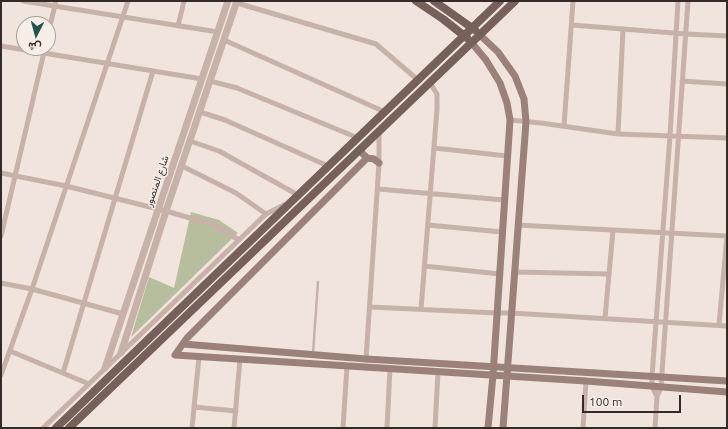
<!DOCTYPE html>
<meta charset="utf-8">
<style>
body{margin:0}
#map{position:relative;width:728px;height:429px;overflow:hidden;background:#f0e4dc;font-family:Ubuntu,Vazirmatn,sans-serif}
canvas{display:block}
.frame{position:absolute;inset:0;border:2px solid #342a28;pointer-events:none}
.north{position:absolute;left:16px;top:16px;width:40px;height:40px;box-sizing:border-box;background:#f8eee8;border:1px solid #aaa09b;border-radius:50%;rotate:186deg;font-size:11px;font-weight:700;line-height:16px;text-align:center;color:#342a28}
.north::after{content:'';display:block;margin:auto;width:14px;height:18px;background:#21534f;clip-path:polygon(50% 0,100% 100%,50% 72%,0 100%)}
.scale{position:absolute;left:582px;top:395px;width:99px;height:18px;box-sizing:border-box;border:2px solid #342a28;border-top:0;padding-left:5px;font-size:12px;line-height:14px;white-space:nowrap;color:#342a28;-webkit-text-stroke:3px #f8eee8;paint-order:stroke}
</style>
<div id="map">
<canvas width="728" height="429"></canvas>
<div class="frame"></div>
<div class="north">ش</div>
<div class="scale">100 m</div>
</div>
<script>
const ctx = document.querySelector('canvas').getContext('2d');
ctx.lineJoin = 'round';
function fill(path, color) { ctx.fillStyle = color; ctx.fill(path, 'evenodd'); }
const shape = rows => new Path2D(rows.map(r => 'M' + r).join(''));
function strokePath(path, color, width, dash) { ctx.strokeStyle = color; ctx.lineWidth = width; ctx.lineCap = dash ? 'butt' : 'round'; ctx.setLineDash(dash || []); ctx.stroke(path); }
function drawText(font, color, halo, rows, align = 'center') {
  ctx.font = font + ' Ubuntu,Vazirmatn,sans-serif'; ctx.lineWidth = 3; ctx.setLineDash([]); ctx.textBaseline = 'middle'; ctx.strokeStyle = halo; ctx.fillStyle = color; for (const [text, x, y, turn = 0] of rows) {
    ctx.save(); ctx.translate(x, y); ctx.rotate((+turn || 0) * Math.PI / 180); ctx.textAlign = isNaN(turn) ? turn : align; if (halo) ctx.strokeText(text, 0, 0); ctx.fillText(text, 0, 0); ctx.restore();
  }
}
const green = shape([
 [191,212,219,220,238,233,131,337,149,277,174,288]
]);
const service = shape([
 [313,353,318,282]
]);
const minor = shape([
 [23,1,218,32],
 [237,3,376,44,418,80],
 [572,25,686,34,727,36],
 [178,26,184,1],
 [48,34,56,1],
 [224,40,385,112],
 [1,46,202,79],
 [210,81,237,88,358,138],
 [682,81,727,84],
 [200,112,225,120,328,166],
 [510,120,541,123,618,134,727,138],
 [564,126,573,1],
 [618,134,623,29],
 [190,141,219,151,298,195],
 [434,148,507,156],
 [182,166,236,193,266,214],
 [1,173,66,186,166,211,214,225,239,240],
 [378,189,504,200],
 [428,225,502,232],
 [517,225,727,236],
 [1,236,45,48],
 [424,266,500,274],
 [514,272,609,274],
 [1,283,32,289,123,314],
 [370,307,497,313,511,313,727,326],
 [421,309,437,109,437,94,430,83],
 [605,318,613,230],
 [719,325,727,236],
 [10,351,89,384],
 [366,359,379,163,379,131],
 [63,373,153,71],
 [1,375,32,289,128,1],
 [657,397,652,386,652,376,670,136,678,1],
 [194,407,236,411],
 [43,428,266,214,286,204],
 [192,428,199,357],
 [234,428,240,359],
 [343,428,347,366],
 [387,428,390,369],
 [435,428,438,372],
 [583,428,586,381],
 [655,428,657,397,661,387,688,1]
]);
const tertiary = shape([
 [121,353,166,211,237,1],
 [105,368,228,1]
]);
const secondary = shape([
 [480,35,498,52,515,76,524,99,526,122,503,428],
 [471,42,486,60,500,83,507,103,510,120,493,375,488,428],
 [359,150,367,158,374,159,379,163],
 [367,158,187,338,175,355,586,381,727,392],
 [183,344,366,359,727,381]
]);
const primary = shape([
 [416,1,443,19,467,38],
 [434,1,475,30],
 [56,428,500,1],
 [69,428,515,1]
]);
const streetNames = [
 ["شارع المنصور",157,181,-71]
];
fill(green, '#b7be9d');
strokePath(service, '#c7b2a9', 2.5);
strokePath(minor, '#c7b2a9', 5);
strokePath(tertiary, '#c7b2a9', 7);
strokePath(secondary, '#9a817a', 7);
strokePath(primary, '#75605a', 8);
drawText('10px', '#342a28', '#f8eee8', streetNames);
</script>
